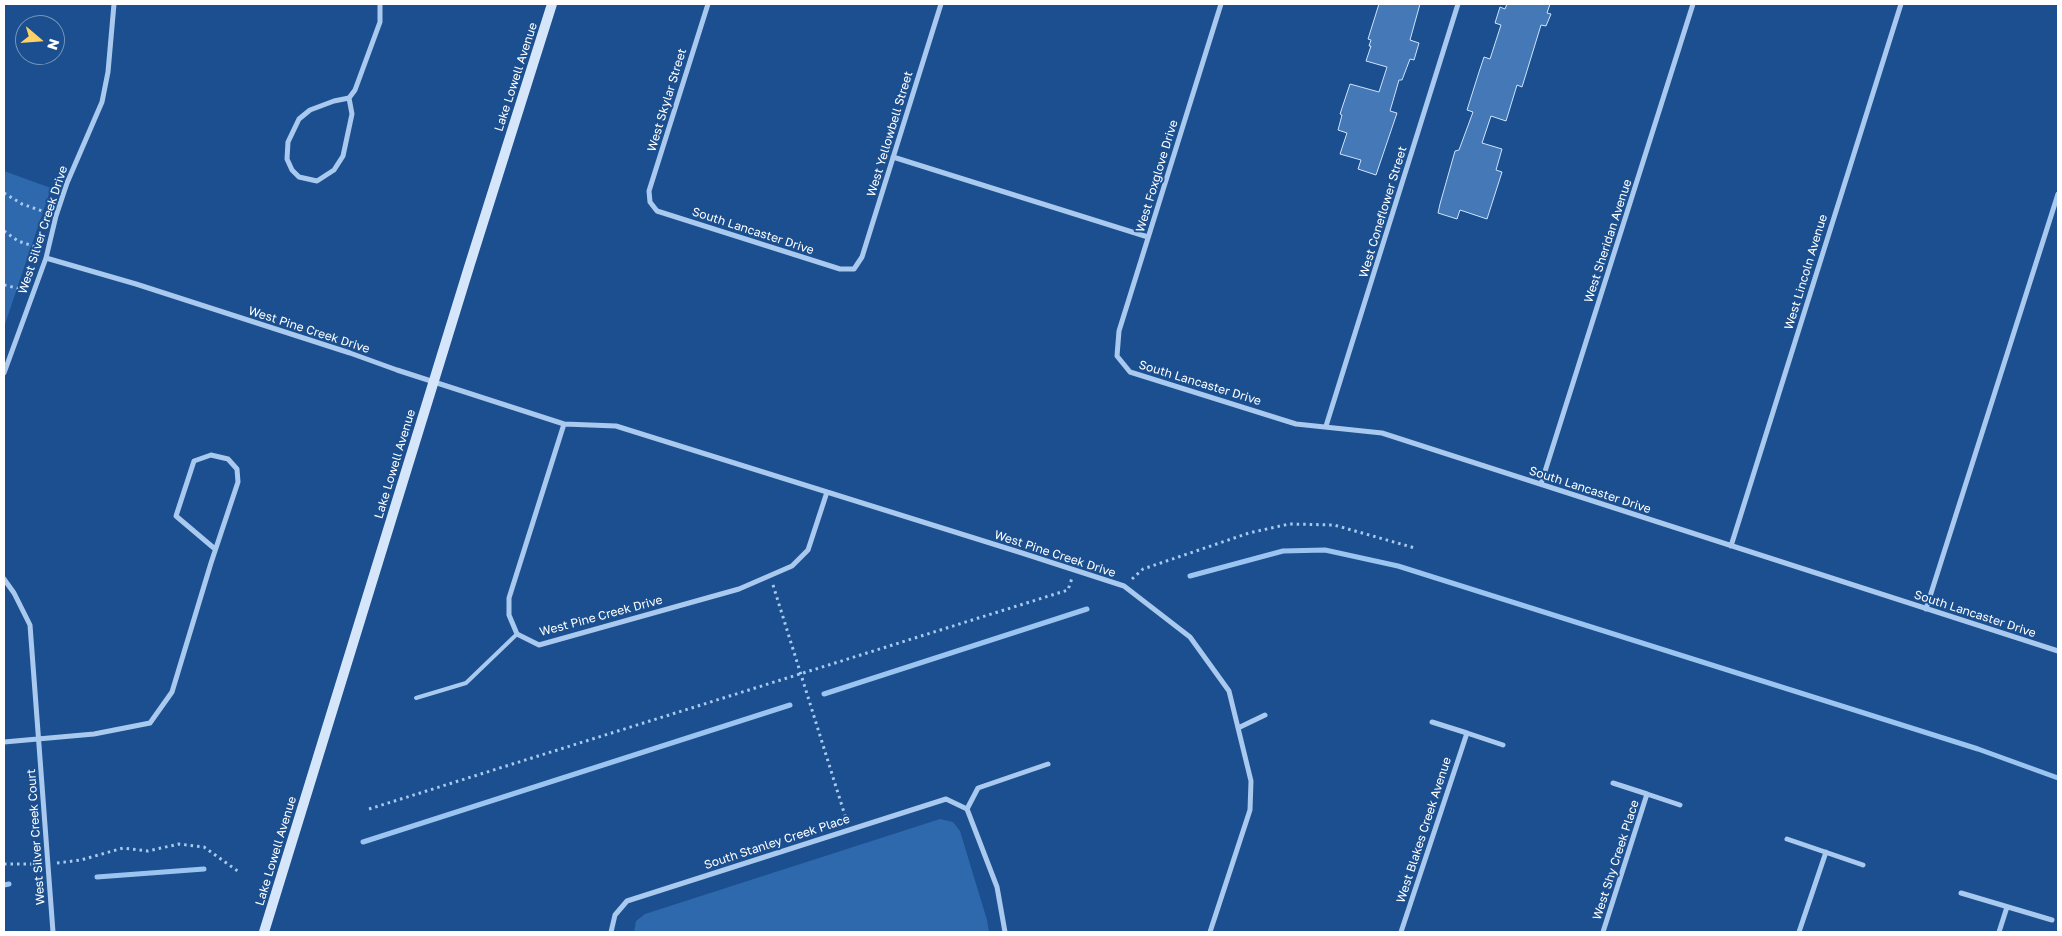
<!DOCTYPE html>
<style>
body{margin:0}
#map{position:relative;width:2062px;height:936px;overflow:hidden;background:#1b4f8f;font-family:"Golos Text",sans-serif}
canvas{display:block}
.frame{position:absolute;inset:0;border:5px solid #fff;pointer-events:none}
.north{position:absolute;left:15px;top:15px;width:50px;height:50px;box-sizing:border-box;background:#1b4f8f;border:1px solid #7695bc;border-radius:50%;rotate:108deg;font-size:14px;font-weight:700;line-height:20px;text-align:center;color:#fff}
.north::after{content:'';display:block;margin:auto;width:18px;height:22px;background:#ffd166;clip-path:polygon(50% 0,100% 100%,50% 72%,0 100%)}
</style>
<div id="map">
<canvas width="2062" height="936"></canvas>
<div class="frame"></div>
<div class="north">N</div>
</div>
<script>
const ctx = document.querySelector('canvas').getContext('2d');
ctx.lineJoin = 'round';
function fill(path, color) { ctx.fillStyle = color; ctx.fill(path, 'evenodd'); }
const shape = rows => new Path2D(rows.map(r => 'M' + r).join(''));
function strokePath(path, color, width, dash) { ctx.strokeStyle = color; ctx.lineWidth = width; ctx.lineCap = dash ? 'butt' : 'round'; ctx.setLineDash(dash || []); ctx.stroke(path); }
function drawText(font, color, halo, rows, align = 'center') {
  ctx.font = font + ' "Golos Text",sans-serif'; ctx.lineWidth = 4; ctx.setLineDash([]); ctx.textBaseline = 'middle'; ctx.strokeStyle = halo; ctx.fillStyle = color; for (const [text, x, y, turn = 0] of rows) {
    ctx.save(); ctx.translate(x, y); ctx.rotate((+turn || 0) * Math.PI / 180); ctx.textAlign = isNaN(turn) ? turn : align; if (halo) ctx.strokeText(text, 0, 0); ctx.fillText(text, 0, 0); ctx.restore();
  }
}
const green = shape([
 [4,171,51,188,5,324,4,323],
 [940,819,953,822,960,831,987,920,989,932,634,932,636,921,645,914]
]);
const stream = shape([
 [1190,576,1283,551,1325,550,1398,566,1978,749,2058,778],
 [824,694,1087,609],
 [363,842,790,705],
 [97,877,204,869],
 [4,885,9,884]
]);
const building = shape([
 [1379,4,1420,4,1410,40,1419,43,1414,60,1410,59,1402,80,1399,80,1390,111,1397,113,1376,175,1358,169,1361,160,1340,154,1347,133,1338,130,1342,115,1340,114,1350,84,1379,92,1387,67,1366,61,1371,46,1369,46,1371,40,1368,39,1379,4],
 [1507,4,1550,4,1547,13,1551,14,1546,26,1541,25,1522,87,1517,85,1506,121,1491,116,1482,143,1502,149,1496,170,1502,172,1487,219,1460,210,1457,219,1438,213,1440,204,1455,151,1459,150,1473,112,1467,110,1479,72,1484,57,1490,59,1501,25,1495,23,1500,7,1505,9,1507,4]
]);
const path = shape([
 [4,193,22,204,48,213],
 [4,231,18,241,39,248],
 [4,285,25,290],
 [1132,579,1143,569,1249,533,1289,524,1334,525,1415,548],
 [773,585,847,822],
 [369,809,1068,590,1072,578],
 [57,863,81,860,123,848,148,851,179,844,204,847,239,872],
 [4,864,38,864]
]);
const service = shape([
 [416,698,466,683,517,634]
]);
const minor = shape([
 [708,4,649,191,650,202,657,211,840,269,854,269,862,257,941,4],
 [1221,4,1119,331,1117,356,1130,372,1296,424,1382,433,2058,651],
 [349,98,352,114,343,156,334,170,317,181,299,177,292,170,287,159,288,142,299,119,310,110,334,101,349,98,355,90,380,22,380,4],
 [893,157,1148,237],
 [46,258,136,284,350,353,397,370,564,424,616,426,1022,553,1124,586,1190,637,1229,691,1251,781,1250,810,1210,932],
 [4,373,46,258,56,216,67,183,102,102,108,72,114,4],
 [564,424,509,598,509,615,517,634,539,645,739,589,792,566,808,550,827,492],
 [1326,426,1458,4],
 [1541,484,1693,4],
 [1731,546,1901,4],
 [4,579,14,593,30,625,53,932],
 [1926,609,2058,194],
 [1432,722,1467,733],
 [1238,728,1265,715],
 [4,742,94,734,150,723,172,692,211,563,238,482,237,469,228,459,211,455,194,461,176,516,215,549],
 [1613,783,1647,794],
 [967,809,978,788,1048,764],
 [1787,839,1863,865],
 [1961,893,2052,920],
 [611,932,615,915,627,901,946,799,967,809,997,887,1005,932],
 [1401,932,1467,733,1503,745],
 [1603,932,1647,794,1680,805],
 [1799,932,1826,852],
 [1999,932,2007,907]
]);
const secondary = shape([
 [264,932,469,267,552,4]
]);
const streetNames = [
 ["Lake Lowell Avenue",516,77,-72],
 ["West Skylar Street",667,100,-73],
 ["West Yellowbell Street",890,134,-73],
 ["West Foxglove Drive",1157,176,-73],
 ["West Coneflower Street",1383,212,-73],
 ["West Silver Creek Drive",43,230,-72],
 ["South Lancaster Drive",753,231,18],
 ["West Sheridan Avenue",1608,241,-72],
 ["West Lincoln Avenue",1806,272,-73],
 ["West Pine Creek Drive",309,330,18],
 ["South Lancaster Drive",1200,383,17],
 ["Lake Lowell Avenue",395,464,-73],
 ["South Lancaster Drive",1590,490,18],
 ["West Pine Creek Drive",1055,554,18],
 ["South Lancaster Drive",1975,614,18],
 ["West Pine Creek Drive",601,616,-15],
 ["West Blakes Creek Avenue",1424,830,-72],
 ["West Silver Creek Court",36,837,-94],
 ["South Stanley Creek Place",777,842,-18],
 ["Lake Lowell Avenue",276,851,-73],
 ["West Shy Creek Place",1616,860,-72]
];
fill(green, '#2e69ad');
strokePath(stream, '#9cc4f0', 5);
fill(building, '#4478b7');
strokePath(building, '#cfe3fa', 1);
strokePath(path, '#a9c9ee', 3, [2.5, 4]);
strokePath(service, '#a9c9ee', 4);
strokePath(minor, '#a9c9ee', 5);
strokePath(secondary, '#d6e6fa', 10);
drawText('12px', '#fff', '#1b4f8f', streetNames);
</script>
